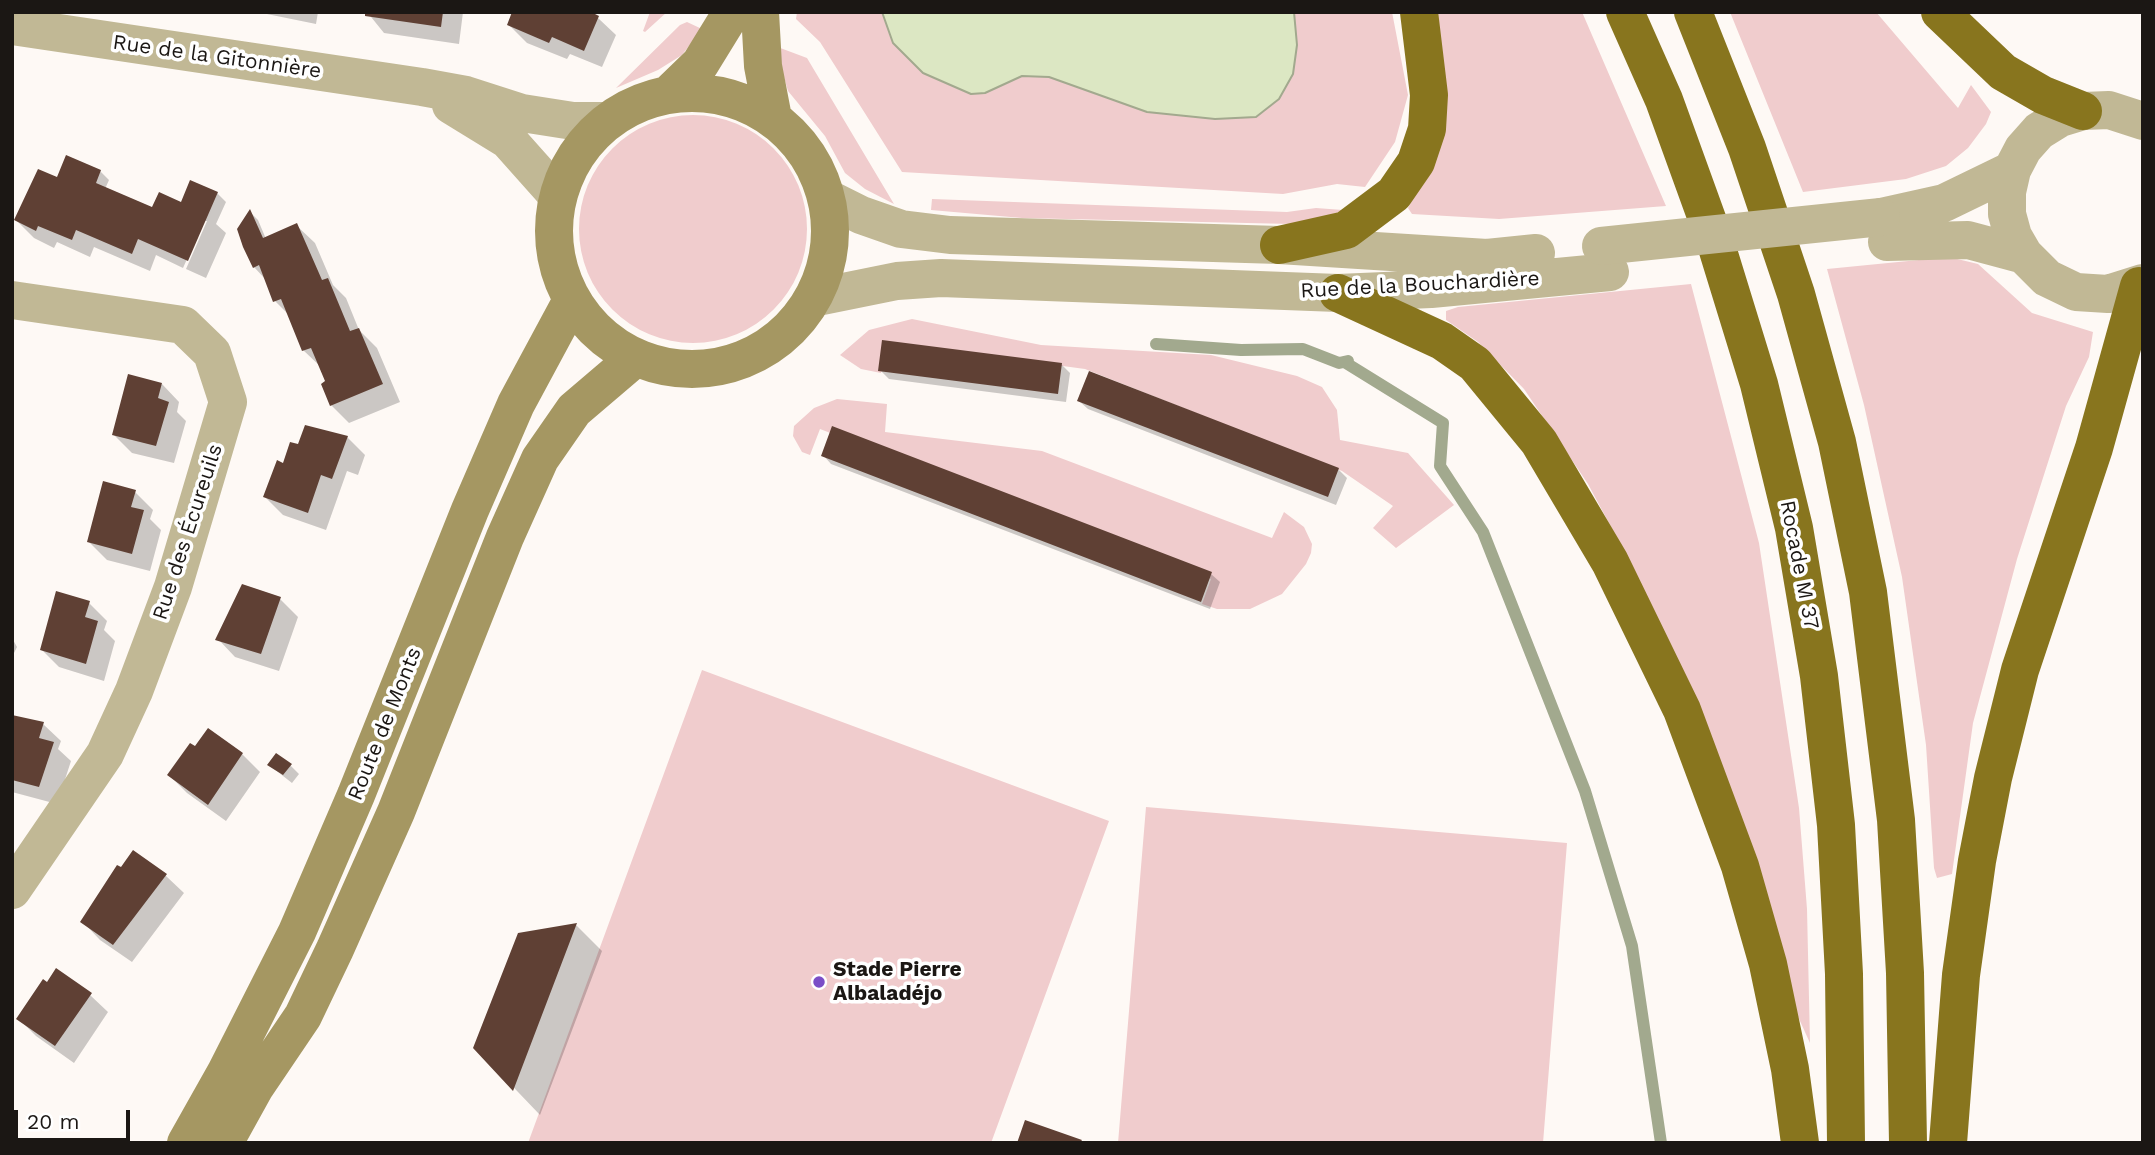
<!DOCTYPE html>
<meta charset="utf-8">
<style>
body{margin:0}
#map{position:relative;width:2155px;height:1155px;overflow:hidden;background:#fef9f5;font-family:"Work Sans",sans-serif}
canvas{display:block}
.frame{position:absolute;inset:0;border:14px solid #1b1714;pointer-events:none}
.scale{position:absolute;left:14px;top:1110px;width:116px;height:32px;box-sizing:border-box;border:4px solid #1b1714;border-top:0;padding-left:9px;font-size:21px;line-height:24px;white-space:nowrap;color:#1b1714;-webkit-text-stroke:5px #fff;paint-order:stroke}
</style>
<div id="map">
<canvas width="2155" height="1155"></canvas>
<div class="frame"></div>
<div class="scale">20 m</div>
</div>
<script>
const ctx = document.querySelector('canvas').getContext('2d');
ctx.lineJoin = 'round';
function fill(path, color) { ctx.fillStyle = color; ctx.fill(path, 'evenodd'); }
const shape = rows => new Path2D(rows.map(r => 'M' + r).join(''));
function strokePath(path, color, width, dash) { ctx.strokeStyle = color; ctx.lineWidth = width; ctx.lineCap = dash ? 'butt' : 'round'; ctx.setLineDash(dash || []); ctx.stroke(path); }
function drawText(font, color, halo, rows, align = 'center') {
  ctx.font = font + ' "Work Sans",sans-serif'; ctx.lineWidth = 7; ctx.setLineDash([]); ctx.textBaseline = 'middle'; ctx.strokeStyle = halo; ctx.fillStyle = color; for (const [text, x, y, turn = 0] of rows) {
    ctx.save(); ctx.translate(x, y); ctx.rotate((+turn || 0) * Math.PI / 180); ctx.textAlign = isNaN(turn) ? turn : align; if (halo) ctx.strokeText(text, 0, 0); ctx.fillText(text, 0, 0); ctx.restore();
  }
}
const green = shape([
 [650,12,667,12,645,32,643,31],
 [797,12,1392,12,1408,95,1395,142,1365,187,1337,184,1283,194,902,172,820,42,796,19],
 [1436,12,1582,12,1666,206,1499,219,1412,214,1408,208,1435,155],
 [1730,12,1876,12,1958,108,1971,85,1991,112,1986,124,1968,148,1946,166,1906,179,1803,192],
 [687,22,702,29,682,55,658,70,616,88,680,25],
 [775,46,807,58,894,204,865,189,845,173,825,136,788,91],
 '579 229a114 114 0 1 1 228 0a114 114 0 1 1-228 0Z',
 [932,199,1287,212,1316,208,1343,210,1326,218,1292,224,1022,218,931,210],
 [1949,257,1978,264,2032,313,2093,332,2089,357,2066,406,2017,559,1973,723,1952,874,1937,878,1934,868,1926,745,1902,577,1864,405,1827,269],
 [1691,284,1759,543,1799,808,1807,909,1810,1043,1795,1010,1640,581,1588,484,1524,389,1478,342,1446,320,1446,311,1458,307],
 [912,319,1041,345,1211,355,1297,376,1322,387,1337,410,1340,440,1408,453,1454,505,1396,548,1373,528,1393,506,1342,471,1085,369,884,342,881,373,861,369,840,355,869,330],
 [837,399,887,404,885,432,1042,451,1272,538,1284,512,1304,527,1312,544,1311,553,1306,564,1282,594,1250,609,1217,609,1202,604,1211,579,820,429,810,455,802,452,793,436,794,426,814,408],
 [702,670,1109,821,991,1143,528,1143],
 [1146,807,1567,843,1543,1143,1118,1143]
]);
const water = shape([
 [882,12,1294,12,1297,45,1293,74,1279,99,1256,117,1215,119,1147,112,1049,77,1022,76,985,93,971,94,923,73,893,43,882,12]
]);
const shadow = shape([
 [257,12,318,12,316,24],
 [367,12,463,12,459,44,384,33],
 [598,18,616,35,602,67,570,54,567,59,527,43,509,25],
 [100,171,109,180,105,189,153,210,217,193,226,202,216,224,226,233,206,278,186,269,207,221,204,221,183,268,156,255,150,271,94,247,90,257,57,242,54,248,34,238,16,220,58,179],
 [250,212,258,220,266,239,297,226,315,243,333,285,346,298,359,330,377,348,400,402,349,423,331,405,322,368,303,350,289,315,275,301,266,280,254,267],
 [1061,364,1070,373,1066,402,889,379,880,370],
 [162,384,179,402,177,412,186,421,174,463,132,453,114,435],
 [1079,401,1338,469,1347,478,1336,505,1088,409],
 [347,437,365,455,358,475,347,471,326,530,283,515,265,497,299,447],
 [823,455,1211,574,1220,582,1210,609,831,464],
 [135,492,153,510,150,519,161,530,150,571,107,560,89,542],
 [280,599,298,617,279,671,235,657,218,639],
 [89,603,107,621,104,630,115,641,104,681,59,667,41,649],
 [12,638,17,647,12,657],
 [12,716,43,724,61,741,58,749,71,761,57,804,12,792],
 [242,754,260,772,226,821,187,793,169,775],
 [269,765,290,765,299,774,292,783],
 [133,852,166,876,184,893,132,962,100,940,83,922,118,867,121,870],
 [576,925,602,951,540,1115,475,1047,519,934],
 [90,995,108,1012,74,1063,36,1036,18,1018]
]);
const stream = shape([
 [1156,344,1241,350,1303,349,1339,363,1348,361],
 [1346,363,1443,423,1440,466,1483,532,1585,791,1632,946,1661,1143]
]);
const building = shape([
 [365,12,443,12,441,27,365,16],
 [512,12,591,12,599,16,584,51,552,37,549,43,507,25],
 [66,155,101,170,96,183,152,207,159,192,181,202,190,180,218,192,188,261,138,239,132,254,76,230,72,240,38,226,36,231,14,220,38,169,57,177],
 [250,209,263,238,297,223,322,280,328,278,350,331,359,328,383,384,330,406,321,384,325,381,311,348,302,351,281,299,273,302,259,265,253,268,243,247,237,229],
 [882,340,1062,363,1058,394,878,371],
 [1089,371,1339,468,1328,497,1077,401],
 [128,374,162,383,158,398,169,402,156,446,112,435],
 [305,425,348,436,332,479,321,475,308,513,263,497,277,460,283,463,290,442,298,444],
 [832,426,1212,572,1201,602,821,456],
 [103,481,136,490,131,507,144,510,132,554,87,542],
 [242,584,281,597,261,654,215,640],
 [56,591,90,601,85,617,98,621,86,664,40,650],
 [12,715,44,722,39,738,54,742,39,787,12,780],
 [208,728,243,753,208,805,167,775,190,743,195,746],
 [276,753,292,764,283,775,267,765],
 [133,850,167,874,113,945,80,922,117,865,121,867],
 [577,923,513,1091,473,1048,518,933],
 [56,968,92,993,55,1046,16,1019,43,979,47,982],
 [1025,1120,1082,1140,1080,1143,1017,1143]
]);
const minor = shape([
 [12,26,422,87,466,95,522,113,573,121,607,121],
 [451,105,508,140,557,195],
 [12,300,183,325,212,353,228,402,173,587,134,691,105,754,12,890]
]);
const tertiary = shape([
 [2143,121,2109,110,2083,111,2060,118,2039,131,2023,149,2012,170,2007,192,2007,214,2013,236,2024,255,2047,278,2076,292,2108,294,2143,283],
 [827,198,861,215,901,229,950,235,1279,245,1487,258,1536,253],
 [1881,217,1944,203,2012,170],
 [1887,242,1968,240,2024,255],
 [813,298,897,281,941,278,1338,293,1431,289,1610,272]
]);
const secondary = shape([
 [760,12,763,66,773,118],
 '554 231a138 138 0 1 1 276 0a138 138 0 1 1-276 0Z',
 [670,93,700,64,732,12],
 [186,1143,226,1072,297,932,356,795,470,510,516,404,572,300],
 [224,1143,255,1087,303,1016,335,949,396,812,505,537,540,459,574,410,635,358]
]);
const trunk = shape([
 [1625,12,1664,100,1715,241,1759,384,1794,528,1819,676,1836,825,1844,974,1846,1143],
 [1693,12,1747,148,1796,294,1837,442,1868,592,1896,820,1905,973,1908,1143],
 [1940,12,2003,72,2043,95,2083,111],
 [1279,245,1346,230,1394,194,1416,162,1427,129,1429,95,1419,12],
 [1338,293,1442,341,1475,364,1539,442,1610,562,1682,710,1740,866,1768,964,1790,1069,1800,1143],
 [1948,1143,1961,975,1977,861,1993,778,2020,670,2094,448,2139,286]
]);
const tertiaryBridge = shape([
 [1601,246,1881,217]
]);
const markers = [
 [819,982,7,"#7b4ec7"]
];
const streetNames = [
 ["Rue de la Gitonnière",217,57,8],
 ["Rue de la Bouchardière",1420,285,-3],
 ["Rue des Écureuils",188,532,-72],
 ["Rocade M 37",1799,565,79],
 ["Route de Monts",385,724,-68]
];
const poiNames = [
 ["Stade Pierre",833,970],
 ["Albaladéjo",833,994]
];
fill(green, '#f0cccd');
fill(water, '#dce7c3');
strokePath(water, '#a2a98e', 2);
fill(shadow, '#0003');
strokePath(stream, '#a2a98e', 12);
fill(building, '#5f4034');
strokePath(minor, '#c1b895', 38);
strokePath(tertiary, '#c1b895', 38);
strokePath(secondary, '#a59762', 38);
strokePath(trunk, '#88751e', 38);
strokePath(tertiaryBridge, '#c1b895', 38);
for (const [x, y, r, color] of markers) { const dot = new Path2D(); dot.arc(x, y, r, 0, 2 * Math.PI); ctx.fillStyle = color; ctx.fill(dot); strokePath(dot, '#fff', 2.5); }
drawText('21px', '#1b1714', '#fff', streetNames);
drawText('bold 21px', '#1b1714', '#fff', poiNames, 'left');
</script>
